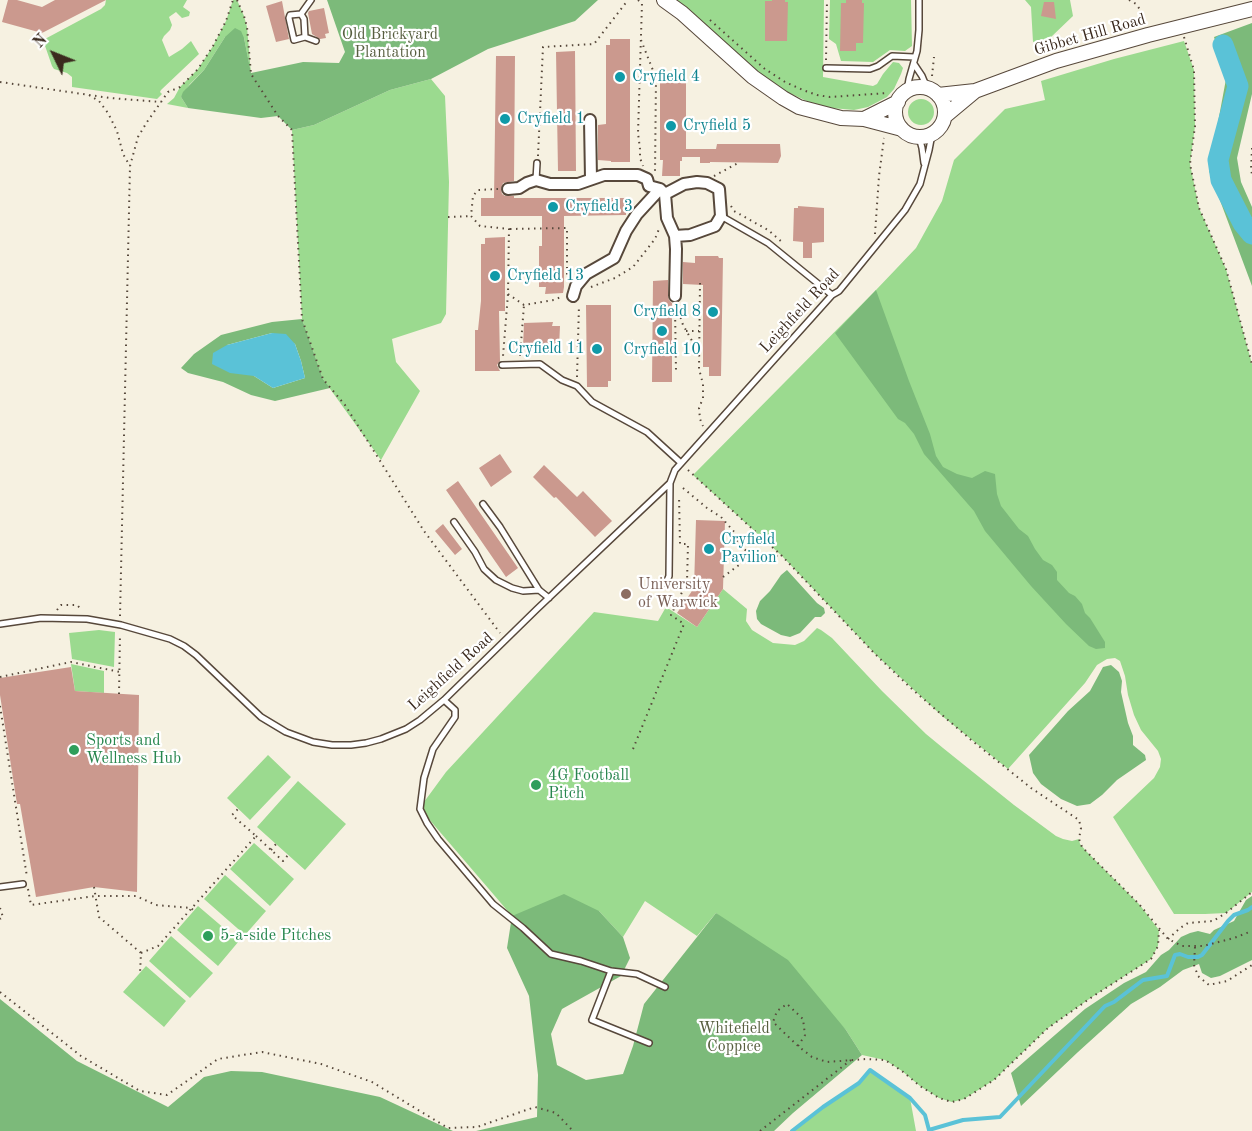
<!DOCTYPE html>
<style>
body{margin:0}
#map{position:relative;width:1252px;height:1131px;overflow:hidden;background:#f6f1e1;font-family:"Old Standard TT",serif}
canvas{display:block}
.north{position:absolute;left:24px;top:24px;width:60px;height:60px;-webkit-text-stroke:4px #fff;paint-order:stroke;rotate:313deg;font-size:16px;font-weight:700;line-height:24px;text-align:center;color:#3b2a1e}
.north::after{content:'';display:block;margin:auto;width:21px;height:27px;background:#3b2a1e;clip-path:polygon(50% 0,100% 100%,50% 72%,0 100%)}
</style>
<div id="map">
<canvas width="1252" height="1131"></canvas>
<div class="north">N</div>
</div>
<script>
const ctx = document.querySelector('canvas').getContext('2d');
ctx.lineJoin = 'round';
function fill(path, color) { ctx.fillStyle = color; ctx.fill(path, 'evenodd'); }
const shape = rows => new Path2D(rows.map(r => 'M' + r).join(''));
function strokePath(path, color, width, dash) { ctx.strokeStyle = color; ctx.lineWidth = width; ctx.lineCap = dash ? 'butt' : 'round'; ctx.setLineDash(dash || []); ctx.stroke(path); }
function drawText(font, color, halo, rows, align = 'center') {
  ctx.font = font + ' "Old Standard TT",serif'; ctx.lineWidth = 4.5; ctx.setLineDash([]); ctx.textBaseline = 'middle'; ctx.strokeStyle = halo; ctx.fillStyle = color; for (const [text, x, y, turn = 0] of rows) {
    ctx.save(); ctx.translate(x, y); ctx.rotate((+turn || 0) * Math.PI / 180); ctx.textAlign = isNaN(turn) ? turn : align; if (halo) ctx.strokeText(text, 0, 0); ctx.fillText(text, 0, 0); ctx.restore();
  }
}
const green = shape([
 [106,0,187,0,183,7,190,12,189,16,182,18,176,12,169,17,172,25,170,30,164,36,162,40,169,57,182,49,191,41,199,54,161,90,160,92,162,94,157,99,72,87,72,77,67,73,54,69,52,66,43,40,101,9,105,5],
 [233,0,237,0,244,16,247,27,251,74,244,38,225,37,204,70,190,84,181,97,188,108,167,104,174,98,180,87,198,69,213,46,226,21],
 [675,0,824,0,823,77,873,86,877,84,883,74,893,62,899,63,903,68,901,74,894,89,887,97,868,107,854,110,843,109,830,108,813,104,781,89,760,75,693,13],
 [830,0,911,0,912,46,905,51,890,50,873,62,841,61,836,44,829,39],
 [1025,0,1070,0,1073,16,1050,38,1033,42,1031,7],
 [1184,41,1194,70,1195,126,1190,164,1199,208,1226,269,1252,364,1252,892,1226,913,1205,914,1174,914,1113,817,1154,778,1160,767,1161,759,1158,751,1141,730,1134,715,1128,695,1125,676,1120,661,1115,658,1107,659,1097,665,1085,683,1008,769,941,715,875,654,782,556,693,475,876,290,916,248,942,201,954,160,1005,109,1045,100,1041,81,1114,59],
 [431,79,445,96,449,182,446,314,441,323,392,339,396,362,420,391,381,460,323,379,302,319,292,130,314,125,390,90],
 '908 112a13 13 0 1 1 26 0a13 13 0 1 1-26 0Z',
 [723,589,747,609,746,621,752,630,773,643,795,645,804,641,817,628,821,630,832,638,882,691,926,734,943,748,1014,805,1056,836,1063,839,1072,841,1079,839,1080,844,1087,852,1139,904,1159,930,1158,946,1151,959,1092,997,1048,1028,994,1080,964,1099,952,1102,939,1098,920,1086,902,1071,885,1060,862,1055,846,1030,716,913,697,936,645,901,623,937,599,911,512,916,422,811,424,802,446,772,594,612,658,621,666,607,697,627],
 [99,630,115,632,114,667,72,659,69,633],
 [71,664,104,671,104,693,75,691],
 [268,755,291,777,250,820,227,798],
 [298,781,346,824,305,870,257,827],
 [254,843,294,879,270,906,230,869],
 [225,875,266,911,245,935,204,899],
 [198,906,239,941,218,966,177,930],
 [171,936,213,973,190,998,149,961],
 [146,966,186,1001,164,1027,123,992],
 [870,1070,910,1098,916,1131,792,1131,823,1107,859,1083]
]);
const forest = shape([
 [327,0,598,0,575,21,488,49,431,79,390,90,314,125,292,130,278,116,261,118,188,108,181,97,183,92,204,70,225,37,235,28,241,31,244,38,251,73,303,62,339,63,345,52],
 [1252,23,1252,94,1237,158,1241,182,1252,207,1252,286,1209,171,1226,79,1214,37],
 [876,290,909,381,930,434,936,456,943,467,957,474,972,478,985,471,995,474,997,494,1001,506,1019,529,1028,536,1035,549,1043,560,1052,565,1057,572,1057,580,1069,593,1075,596,1082,604,1085,613,1090,618,1105,642,1105,648,1096,649,1089,646,1066,624,1031,586,985,531,974,511,924,454,914,434,905,423,898,419,835,333],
 [302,319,323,379,330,388,275,401,251,395,223,382,188,373,181,368,194,354,221,335,272,322],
 [272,333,295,344,301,361,305,378,273,388,254,376,227,345],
 [787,570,817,603,824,608,825,613,821,617,815,617,800,633,790,637,781,635,761,624,757,619,756,611,760,601,770,591,781,575],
 [1111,665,1119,672,1122,681,1121,692,1128,723,1133,736,1133,745,1145,755,1146,760,1117,780,1102,795,1090,804,1077,806,1061,799,1041,784,1033,773,1029,755,1068,711,1090,691,1103,667],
 [564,894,599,911,623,937,630,958,621,976,562,1009,551,1034,557,1065,586,1080,623,1074,633,1046,644,1004,716,913,788,960,846,1030,862,1055,793,1113,774,1131,476,1131,537,1117,538,1075,529,996,507,948,512,916],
 [1252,896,1252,960,1220,976,1211,978,1202,973,1199,964,1183,970,1160,987,1131,1004,1078,1052,1021,1106,1011,1073,1085,1009,1124,983,1146,972,1161,955,1169,950,1181,937,1190,933,1198,931,1210,934,1214,930,1234,921,1246,900],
 [0,999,77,1061,168,1107,204,1077,231,1071,262,1072,380,1097,453,1131,0,1131]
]);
const water = shape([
 [272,333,286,334,295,344,301,361,305,378,273,388,254,376,230,373,212,364,213,353,227,345]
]);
const stream = shape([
 [792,1131,823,1107,859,1083,870,1070,910,1098,925,1115,929,1130,963,1120,1000,1117,1105,1006,1114,1002,1143,980,1167,976,1175,955,1180,954,1188,957,1198,957,1202,955,1228,921,1234,915,1248,910,1252,907]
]);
const river = shape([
 [1223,45,1238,86,1218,160,1221,180,1243,223,1252,234]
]);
const building = shape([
 [8,0,17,0,42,7,55,0,106,0,42,33,2,22],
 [772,0,785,0,785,2,788,2,787,41,765,41,765,1,772,1],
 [846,0,862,0,862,3,864,3,863,43,856,43,856,51,840,51,841,3,846,3],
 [282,1,289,39,276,42,266,6],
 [1044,2,1054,2,1056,19,1041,16],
 [324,8,329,33,325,34,326,38,320,39,312,34,308,13,309,11],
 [610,39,630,39,630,162,611,162,611,161,598,160,598,125,606,124,606,45,610,45],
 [575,51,576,171,558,171,556,52],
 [496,56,515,56,514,181,503,183,501,189,502,194,505,196,514,196,514,198,626,198,626,215,564,216,564,287,563,293,545,294,546,287,539,287,539,246,542,246,542,216,481,216,481,198,494,198],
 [686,81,686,149,716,149,717,144,780,144,781,156,778,163,710,162,710,163,700,163,700,157,682,157,682,161,680,161,680,176,662,176,663,160,660,160,660,82],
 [798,206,824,208,824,242,812,243,812,258,803,258,803,242,793,241,794,208,798,208],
 [505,237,505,311,499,311,500,361,497,365,500,371,475,371,475,330,478,330,481,301,481,244,485,244,485,238],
 [695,256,718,256,719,258,723,258,721,376,709,376,709,367,703,367,703,285,683,284,683,262,695,263],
 [668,280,668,296,669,300,672,303,672,382,652,382,653,281],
 [586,305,611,305,611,381,608,381,608,387,587,387],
 [553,322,552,326,560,326,559,348,523,347,524,323],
 [500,454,512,472,491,487,479,468],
 [544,465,577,497,583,491,612,521,595,537,556,497,554,498,533,477],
 [458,481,518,568,506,577,446,490],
 [696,520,725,521,723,589,697,627,677,613,694,588],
 [443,524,462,549,455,555,435,531],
 [71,667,75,691,139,695,137,892,94,887,36,897,20,804,17,804,0,695,0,678]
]);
const path = shape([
 [237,0,244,16,247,27,251,74,278,116,292,130,302,319,323,379,345,405,424,531,500,633],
 [638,0,642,3,638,133,640,149,640,158,643,166],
 [1129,0,1136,4,1141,11,1144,24],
 [710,20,765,69,785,82,803,90,817,95,830,97,888,93],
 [1184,37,1194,70,1195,126,1190,164,1199,208,1226,269,1252,364],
 [641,40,656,78,655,172],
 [826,60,827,0],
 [932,76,934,57],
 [0,82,110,98,161,102],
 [89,95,99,101,108,113,117,131,123,154,130,166],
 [1252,148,1251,170,1252,174],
 [538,156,543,47,594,44,628,0],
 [714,176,740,162],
 [498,189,478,190,473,196,471,216,480,226,509,229,508,294,503,356],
 [731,206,734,211,768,230,782,242],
 [448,217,471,216],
 [510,229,567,228,567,279],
 [875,234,879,176,884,138],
 [700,283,699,369,703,384,703,398,699,408,700,419,703,426],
 [591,287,615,278,633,267,655,239,659,229],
 [508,294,524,305,554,300,563,296],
 [677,306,683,325,695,346,699,348],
 [675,308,676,371],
 [686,331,699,331],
 [520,356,524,305],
 [577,377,579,305],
 [688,470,782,556,875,654,913,690,970,739,1031,788,1079,820,1081,828,1079,839,1082,847,1139,904,1168,939,1182,946,1203,946,1234,938,1252,931],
 [683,488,707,508,721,517,736,534,735,539,751,556],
 [723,577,751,556,782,556],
 [57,610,61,605,77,605,82,610],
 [120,616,130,166,138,137,147,122,168,92,180,87,198,69,213,46,226,21,233,0],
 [0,677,71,662,120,672],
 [119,694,120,634],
 [0,706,27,877],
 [633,749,684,624,671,615,687,582,688,544,680,544,679,496],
 [256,836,283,861,288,855],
 [271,850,276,844],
 [94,887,99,917,141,953,140,973],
 [28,889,31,905,95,896,136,896,156,905,191,908,194,911],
 [0,908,3,917,0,919],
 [1168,939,1180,928,1188,923,1213,921,1226,913,1252,892],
 [1195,947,1194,965,1198,976,1209,985,1227,981,1252,965],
 [141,953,158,946,256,836,232,815,238,809],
 [0,992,81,1056,140,1091,167,1095,218,1059,262,1052,321,1064,372,1082,448,1128,477,1127,535,1107,556,1113,573,1131],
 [798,1046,805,1035,803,1019,787,1004,777,1011,773,1022,798,1046,812,1057,827,1062,866,1059,885,1060,902,1071,920,1086,939,1098,952,1102,964,1099,994,1080,1048,1028,1092,997,1151,959,1158,946,1159,930],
 [760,1131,851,1060]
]);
const service = shape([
 [301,14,304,19,305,37,294,40,289,18,290,15,301,14],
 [301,14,311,0],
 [305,37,316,41],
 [914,64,922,76,927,88],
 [826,68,870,69,878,66,892,56,914,57],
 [907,92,909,79,917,51,919,30,919,0],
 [919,137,922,148,924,163],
 [536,180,537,163],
 [721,216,768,243,832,295],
 [502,365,540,364,562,380,577,386,592,402,647,432,681,463],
 [483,504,500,527,539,590,549,598],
 [454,522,475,552,484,569,496,580,512,588,523,591,539,590],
 [666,583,669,576,670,483],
 [0,624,41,618,87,619,121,625,170,639,184,646,196,655,261,717,286,732,313,742,332,745,351,745,366,743,381,739,406,729,420,720,444,700,537,609,670,483,675,470,832,295,839,291,905,210,920,184,929,150,932,134],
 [444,700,455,710,455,717,433,749,424,778,420,809,427,823,438,839,493,904,523,928,551,954,581,961,611,971,637,974,665,987],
 [0,887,23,884],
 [611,971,592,1020,649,1043]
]);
const minor = shape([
 [590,120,591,179],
 [508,189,519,188,527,183,536,180,550,184,578,184,604,175,638,175,647,179,649,186,660,189],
 [665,194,684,184,697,182,707,183,719,189,721,216,715,226,690,235,675,236],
 [573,296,576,286,586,274,614,258,626,231,637,214,660,189,665,194,667,218,675,236,676,249,675,296]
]);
const tertiary = shape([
 [664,0,682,13,753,77,783,98,799,107,841,118,864,119,902,129],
 '895 112a25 25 0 1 1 50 0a25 25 0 1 1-50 0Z',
 [938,95,975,91,1056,61,1148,35,1252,9],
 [945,116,975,91],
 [864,119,898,102]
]);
const markers = [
 [620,77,6,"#0f9aa8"],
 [505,119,6,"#0f9aa8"],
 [671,126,6,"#0f9aa8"],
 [553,207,6,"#0f9aa8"],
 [495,276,6,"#0f9aa8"],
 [713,312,6,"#0f9aa8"],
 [662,331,6,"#0f9aa8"],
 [597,349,6,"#0f9aa8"],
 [709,549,6,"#0f9aa8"],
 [626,594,6,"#8d6e63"],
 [74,750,6,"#2e9e5b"],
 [536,785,6,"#2e9e5b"],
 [208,936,6,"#2e9e5b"]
];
const parkNames = [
 ["Old Brickyard",390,35],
 ["Plantation",390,53],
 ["Whitefield",734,1029],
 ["Coppice",734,1047]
];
const streetNames = [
 ["Gibbet Hill Road",1090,35,-16],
 ["Leighfield Road",800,311,-47],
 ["Leighfield Road",451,672,-42]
];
const cultureNames = [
 ["Cryfield 4",632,77],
 ["Cryfield 1",517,119],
 ["Cryfield 5",683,126],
 ["Cryfield 3",565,207],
 ["Cryfield 13",507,276],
 ["Cryfield 8",701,312,"right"],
 ["Cryfield 11",585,349,"right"],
 ["Cryfield 10",662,350,"center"],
 ["Cryfield",721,540],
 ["Pavilion",721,558]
];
const educationNames = [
 ["University",638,585],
 ["of Warwick",638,603]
];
const leisureNames = [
 ["Sports and",86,741],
 ["Wellness Hub",86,759],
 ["4G Football",548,776],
 ["Pitch",548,794],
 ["5-a-side Pitches",220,936]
];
fill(green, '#9bda8f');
fill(forest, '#7cba7a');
fill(water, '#5ac2d7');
strokePath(stream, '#5ac2d7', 4);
strokePath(river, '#5ac2d7', 21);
fill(building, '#cb998e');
strokePath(service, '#57483b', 8);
strokePath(minor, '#57483b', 14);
strokePath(tertiary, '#57483b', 16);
strokePath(path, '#57483b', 2, [1.5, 4.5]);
strokePath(service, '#fff', 5);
strokePath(minor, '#fff', 10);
strokePath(tertiary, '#fff', 14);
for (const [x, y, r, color] of markers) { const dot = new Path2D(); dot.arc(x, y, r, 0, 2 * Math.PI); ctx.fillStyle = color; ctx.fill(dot); strokePath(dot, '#fff', 2); }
drawText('16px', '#585f40', '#fff', parkNames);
drawText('16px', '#3b2a1e', '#fff', streetNames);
drawText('16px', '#0d838f', '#fff', cultureNames, 'left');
drawText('16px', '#785e54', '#fff', educationNames, 'left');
drawText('16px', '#27864d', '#fff', leisureNames, 'left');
</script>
